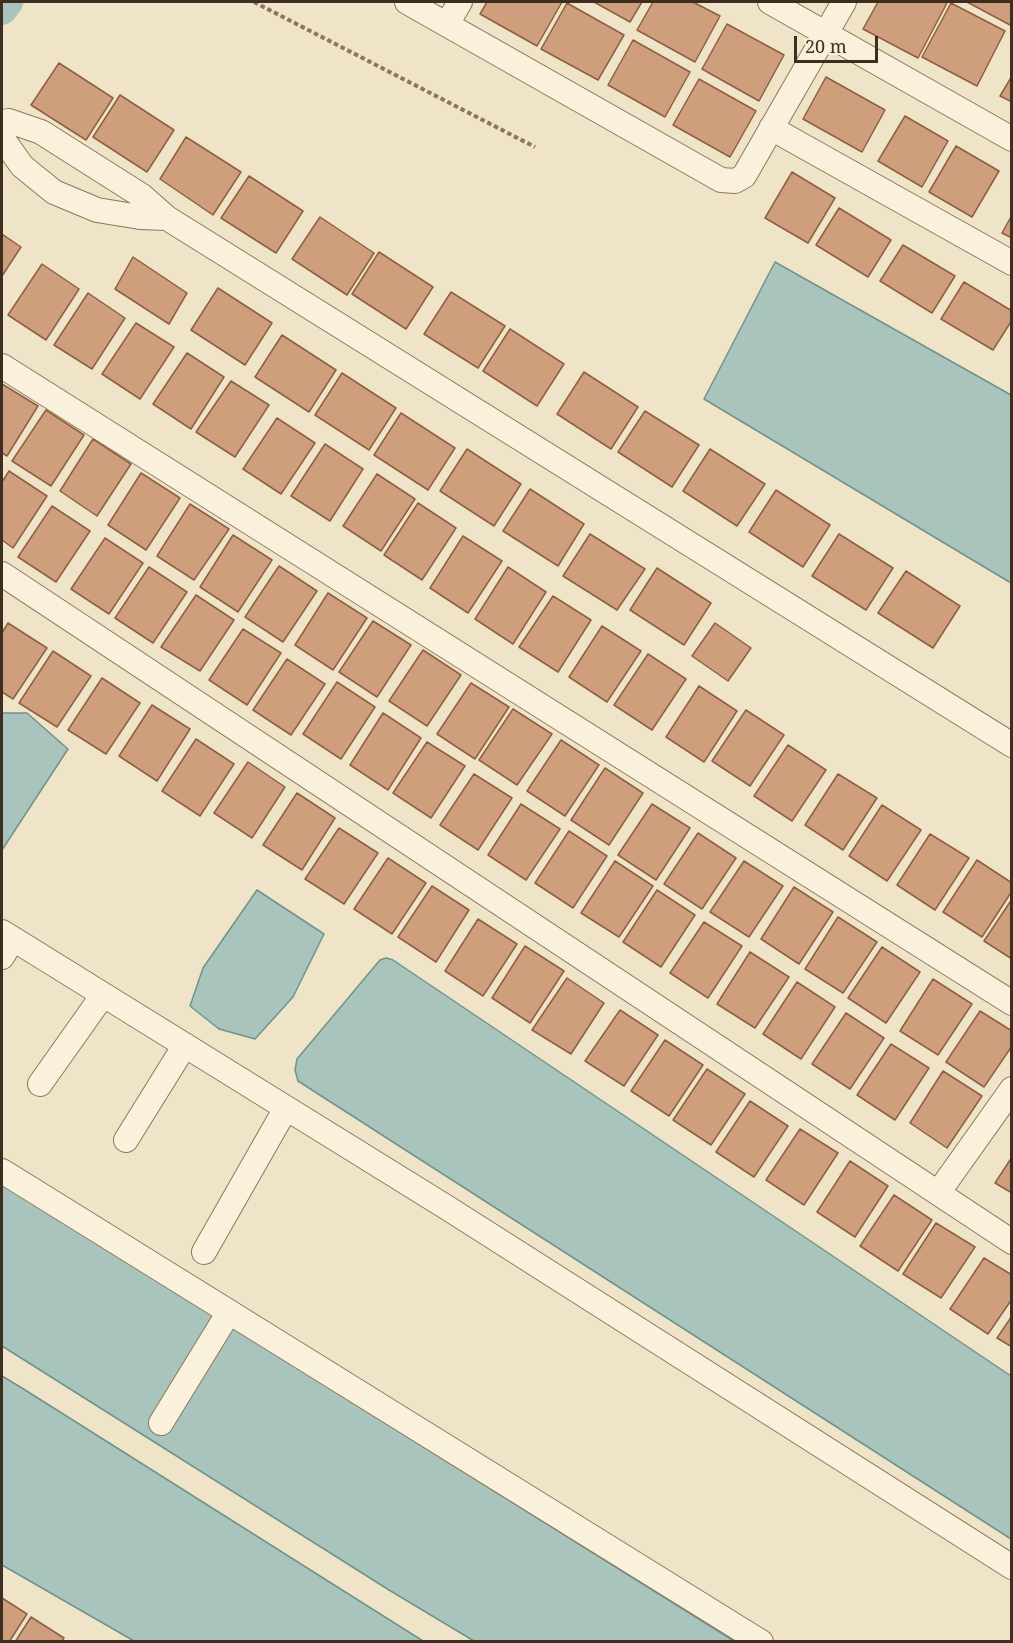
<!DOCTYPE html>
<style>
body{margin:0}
#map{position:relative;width:1013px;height:1643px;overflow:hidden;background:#f0e4c8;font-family:"Noto Serif",serif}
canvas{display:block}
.frame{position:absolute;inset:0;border:3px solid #3d2e20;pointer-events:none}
.scale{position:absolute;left:794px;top:36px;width:84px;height:27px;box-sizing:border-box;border:3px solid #3d2e20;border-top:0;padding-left:8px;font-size:18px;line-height:21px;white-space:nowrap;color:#3d2e20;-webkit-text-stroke:4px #f7eed8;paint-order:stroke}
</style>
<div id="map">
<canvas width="1013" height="1643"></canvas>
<div class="frame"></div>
<div class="scale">20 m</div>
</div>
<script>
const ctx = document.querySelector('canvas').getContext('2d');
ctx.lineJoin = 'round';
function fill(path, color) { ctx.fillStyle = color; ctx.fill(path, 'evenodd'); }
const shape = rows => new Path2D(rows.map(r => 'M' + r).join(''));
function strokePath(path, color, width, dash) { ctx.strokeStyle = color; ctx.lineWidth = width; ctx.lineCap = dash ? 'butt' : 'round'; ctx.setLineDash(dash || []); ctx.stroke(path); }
const water = shape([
 [775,262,1011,395,1011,583,704,399,775,262],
 [2,713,27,713,68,749,2,850,2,713],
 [257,890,324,934,293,997,255,1039,219,1029,190,1006,203,968,257,890],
 [386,958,393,960,1011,1376,1011,1539,298,1081,295,1070,297,1059,380,960,386,958],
 [2,1183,734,1641,474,1641,389,1590,2,1346,2,1183],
 [2,1376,22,1388,423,1641,134,1641,2,1565,2,1376]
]);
const canal = shape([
 [2,10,8,2]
]);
const building = shape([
 [487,2,562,2,537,46,480,14,487,2],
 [594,2,642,2,630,22,594,2],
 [653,2,693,2,720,16,695,62,637,30,653,2],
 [878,2,943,2,947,3,918,58,863,29,878,2],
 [967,2,1012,2,1012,26,967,2],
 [567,3,624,35,598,80,541,49,567,3],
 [951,3,1005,31,977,86,922,57,951,3],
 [727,24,784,55,759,101,702,69,727,24],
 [633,40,690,72,665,117,608,85,633,40],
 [59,63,113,98,86,140,31,105,59,63],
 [1012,76,1012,102,1000,96,1012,76],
 [826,77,885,110,862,152,803,119,826,77],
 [699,79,756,111,730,157,673,125,699,79],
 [120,95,174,130,147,172,93,137,120,95],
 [905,116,948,141,922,187,878,161,905,116],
 [186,137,241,172,213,215,160,179,186,137],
 [956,146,999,171,972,217,929,192,956,146],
 [792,172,835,198,808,243,765,218,792,172],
 [249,176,303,211,276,253,221,218,249,176],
 [839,208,891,240,868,277,816,245,839,208],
 [1012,215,1012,238,1002,233,1012,215],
 [320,217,374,253,347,295,292,259,320,217],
 [2,234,21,247,2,276,2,234],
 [903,245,955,276,932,313,880,281,903,245],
 [379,252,433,287,406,329,352,294,379,252],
 [133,257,187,293,169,324,115,289,133,257],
 [42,264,79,289,46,340,8,315,42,264],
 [964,282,1012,311,1012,320,993,350,941,319,964,282],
 [218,288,272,323,245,365,191,330,218,288],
 [451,292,505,326,478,368,424,334,451,292],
 [88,293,125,318,92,369,54,345,88,293],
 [136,323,174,347,140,399,102,374,136,323],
 [510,329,564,364,537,406,483,371,510,329],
 [282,335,336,370,309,412,255,377,282,335],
 [187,353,224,377,191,429,153,404,187,353],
 [584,372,638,407,611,449,557,414,584,372],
 [342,373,396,408,369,450,315,415,342,373],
 [231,381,269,405,235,457,196,432,231,381],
 [2,384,38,406,7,456,2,453,2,384],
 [46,410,84,435,51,486,12,461,46,410],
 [645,411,699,445,672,487,618,452,645,411],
 [401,413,455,448,428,490,374,455,401,413],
 [277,418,315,443,281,494,243,469,277,418],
 [93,439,131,464,97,516,60,491,93,439],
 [325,444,363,469,330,521,291,496,325,444],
 [467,449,521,484,494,526,440,491,467,449],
 [710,449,765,484,737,526,683,491,710,449],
 [9,471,47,496,13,548,2,540,2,482,9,471],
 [141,473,180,498,146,550,108,525,141,473],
 [377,474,415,499,381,551,343,526,377,474],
 [530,489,584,524,558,566,503,531,530,489],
 [776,490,830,525,803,567,749,532,776,490],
 [418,503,456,528,422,580,384,555,418,503],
 [190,504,229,529,194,580,157,556,190,504],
 [52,506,90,531,56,582,18,557,52,506],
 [590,534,645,569,617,610,563,576,590,534],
 [839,534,893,568,866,610,812,576,839,534],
 [233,535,272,560,238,612,200,587,233,535],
 [463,536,502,561,468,613,430,588,463,536],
 [105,538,143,563,109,614,71,589,105,538],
 [279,566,317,591,283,642,245,617,279,566],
 [149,567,187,592,153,643,115,618,149,567],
 [508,567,546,592,513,644,475,619,508,567],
 [657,568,711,603,684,645,630,610,657,568],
 [906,571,960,606,933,648,878,613,906,571],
 [328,593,367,618,333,670,295,645,328,593],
 [196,595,234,620,200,671,161,647,196,595],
 [553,596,591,620,558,672,519,647,553,596],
 [373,621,411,645,377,697,339,672,373,621],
 [8,623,47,648,13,699,2,692,2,633,8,623],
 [715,623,751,648,728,681,692,656,715,623],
 [602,626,641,651,607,702,569,677,602,626],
 [243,629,281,653,247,705,209,680,243,629],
 [423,650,461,675,427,726,389,701,423,650],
 [53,651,91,676,57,727,19,703,53,651],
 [648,654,686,679,652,730,614,705,648,654],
 [287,659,325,684,291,735,253,710,287,659],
 [102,678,140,703,106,754,68,730,102,678],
 [337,682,375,707,341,759,303,734,337,682],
 [471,683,509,707,475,759,437,734,471,683],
 [699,686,737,711,704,762,666,737,699,686],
 [152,705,190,729,157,781,119,756,152,705],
 [513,709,552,734,517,785,479,760,513,709],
 [746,710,784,735,750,786,712,761,746,710],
 [383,713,421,738,388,790,350,765,383,713],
 [196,739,234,764,200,816,162,791,196,739],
 [561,740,599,765,565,816,527,791,561,740],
 [427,742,465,766,431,818,393,793,427,742],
 [788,745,826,770,792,821,754,796,788,745],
 [248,762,285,787,252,838,214,813,248,762],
 [605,768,643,793,609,845,571,820,605,768],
 [474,774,512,798,478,850,440,825,474,774],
 [838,774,877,798,843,850,805,825,838,774],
 [297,793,335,818,302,870,263,845,297,793],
 [521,804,560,829,526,880,488,855,521,804],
 [652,804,690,828,656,880,618,855,652,804],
 [882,805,921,830,887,881,849,856,882,805],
 [339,828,378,853,344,904,305,879,339,828],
 [569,831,607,856,573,908,535,883,569,831],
 [698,833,736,858,702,909,664,884,698,833],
 [930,834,969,858,935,910,897,885,930,834],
 [388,858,426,883,392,934,354,909,388,858],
 [977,860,1012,883,1012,891,982,937,943,912,977,860],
 [615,861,653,886,619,937,581,913,615,861],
 [744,861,783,886,749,937,710,912,744,861],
 [432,886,469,910,436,962,398,937,432,886],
 [794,887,833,912,799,964,761,939,794,887],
 [657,890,695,915,661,967,623,942,657,890],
 [1012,899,1012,959,984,941,1012,899],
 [838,917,877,942,843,993,805,969,838,917],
 [478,919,517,944,483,996,445,971,478,919],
 [704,922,742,946,708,998,670,973,704,922],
 [525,946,564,971,530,1023,492,998,525,946],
 [882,947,920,972,886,1023,848,998,882,947],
 [750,952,789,977,755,1028,717,1004,750,952],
 [567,978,604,1003,571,1054,532,1030,567,978],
 [933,979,972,1004,938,1055,900,1031,933,979],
 [797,982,835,1007,801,1059,763,1034,797,982],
 [620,1010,658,1035,624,1086,585,1061,620,1010],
 [980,1011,1012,1031,1012,1046,984,1087,946,1062,980,1011],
 [846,1013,884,1038,850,1089,812,1064,846,1013],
 [665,1040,703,1065,669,1116,631,1091,665,1040],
 [891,1044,929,1068,895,1120,857,1095,891,1044],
 [707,1069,745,1094,711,1145,673,1120,707,1069],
 [943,1071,982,1096,947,1148,910,1123,943,1071],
 [750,1101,788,1126,754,1177,716,1152,750,1101],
 [800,1129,838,1153,804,1205,766,1180,800,1129],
 [1012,1157,1012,1193,995,1183,1012,1157],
 [850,1161,888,1186,855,1237,817,1212,850,1161],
 [894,1195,932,1220,898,1271,860,1246,894,1195],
 [936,1223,975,1247,941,1298,903,1274,936,1223],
 [984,1258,1012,1275,1012,1299,988,1334,950,1309,984,1258],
 [1012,1316,1012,1347,997,1338,1012,1316],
 [2,1598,27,1614,9,1642,2,1642,2,1598],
 [31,1617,64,1638,62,1642,15,1642,31,1617]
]);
const path = shape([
 [254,2,535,147]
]);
const street = shape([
 [407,2,721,180,735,181,744,176,844,2],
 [770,2,1012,139],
 [447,24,460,2],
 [2,122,9,121,41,132,142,196,167,218,140,217,97,210,54,192,22,166,5,142,2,131],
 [771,128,1012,263],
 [167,218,1012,745],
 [2,366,1012,1003],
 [2,574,1012,1242],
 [2,932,446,1207,1012,1567],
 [2,957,13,939],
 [40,1084,103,995],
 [126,1140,185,1045],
 [2,1171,761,1642],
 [938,1193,1012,1089],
 [204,1252,286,1108],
 [161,1423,229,1312]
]);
fill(water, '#a9c4bc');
strokePath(water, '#6f938a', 1.5);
strokePath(canal, '#a9c4bc', 30);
fill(building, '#cf9f7d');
strokePath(building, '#8d5f41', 1.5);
strokePath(street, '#8d765c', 26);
strokePath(path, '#8d765c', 4, [4.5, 3]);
strokePath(street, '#faf1dc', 24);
</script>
